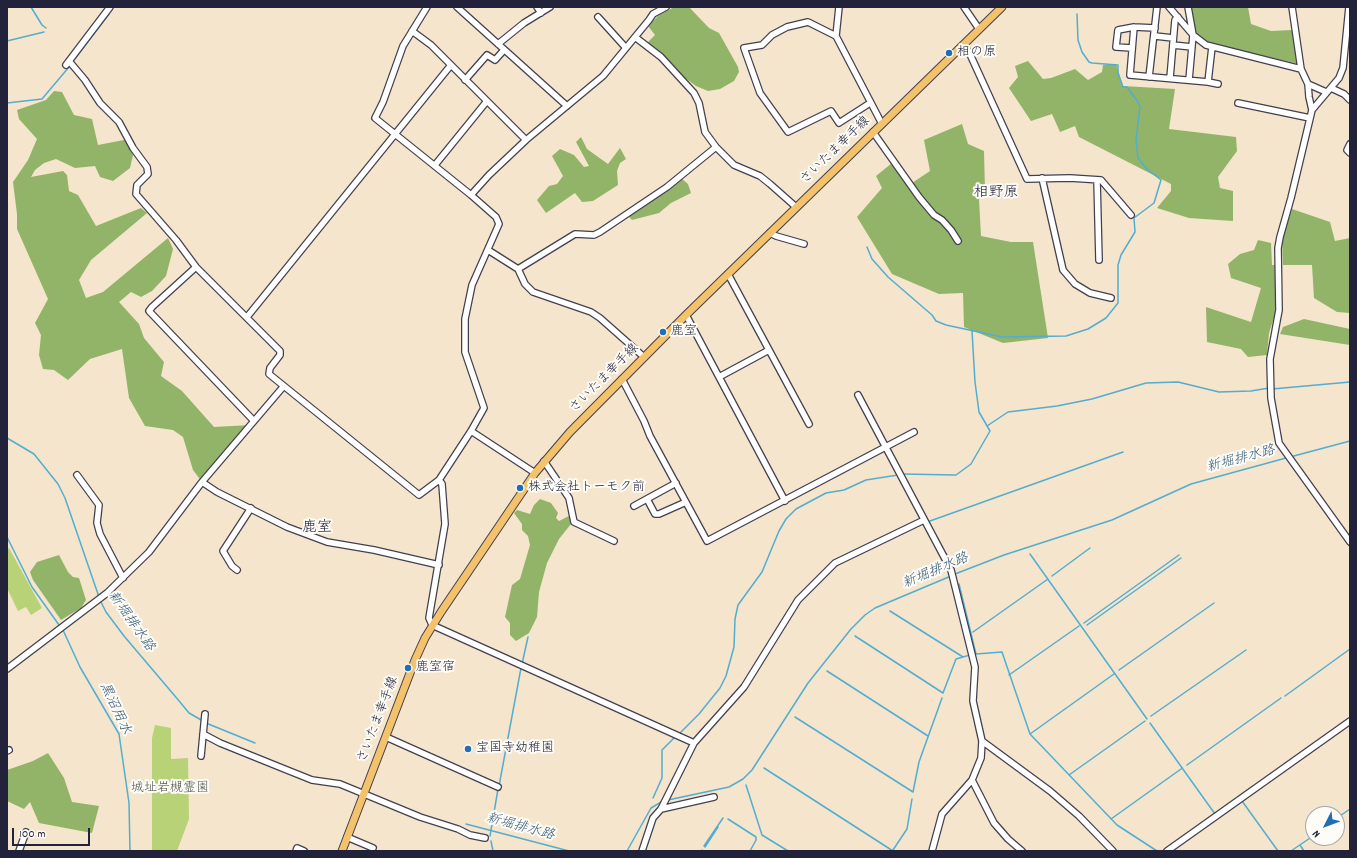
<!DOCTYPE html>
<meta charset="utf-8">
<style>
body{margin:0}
#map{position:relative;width:1357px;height:858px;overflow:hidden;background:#f4e5cc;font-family:Dekko,sans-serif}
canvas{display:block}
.frame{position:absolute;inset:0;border:8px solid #22223b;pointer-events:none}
.north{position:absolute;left:1305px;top:806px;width:40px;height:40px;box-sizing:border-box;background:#fdfcf7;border:1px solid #a5a5ac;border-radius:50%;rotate:228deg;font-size:11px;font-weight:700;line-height:16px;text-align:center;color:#22223b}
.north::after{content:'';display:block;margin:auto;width:14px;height:18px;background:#1f6fb2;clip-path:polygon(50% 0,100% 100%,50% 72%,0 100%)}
.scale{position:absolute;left:12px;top:828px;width:78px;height:18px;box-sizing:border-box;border:2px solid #22223b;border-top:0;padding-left:5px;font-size:12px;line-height:14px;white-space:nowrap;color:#22223b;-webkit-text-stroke:3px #fdfcf7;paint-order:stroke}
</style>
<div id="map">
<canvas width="1357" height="858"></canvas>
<div class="frame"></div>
<div class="north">N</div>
<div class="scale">100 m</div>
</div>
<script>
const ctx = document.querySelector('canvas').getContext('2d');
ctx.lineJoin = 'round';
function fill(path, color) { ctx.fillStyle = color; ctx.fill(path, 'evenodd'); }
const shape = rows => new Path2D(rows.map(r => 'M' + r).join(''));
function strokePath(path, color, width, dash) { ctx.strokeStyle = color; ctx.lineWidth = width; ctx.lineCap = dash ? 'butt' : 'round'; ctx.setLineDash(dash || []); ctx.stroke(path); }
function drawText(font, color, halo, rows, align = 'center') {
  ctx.font = font + ' Dekko,"Klee One",sans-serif'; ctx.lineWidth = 4; ctx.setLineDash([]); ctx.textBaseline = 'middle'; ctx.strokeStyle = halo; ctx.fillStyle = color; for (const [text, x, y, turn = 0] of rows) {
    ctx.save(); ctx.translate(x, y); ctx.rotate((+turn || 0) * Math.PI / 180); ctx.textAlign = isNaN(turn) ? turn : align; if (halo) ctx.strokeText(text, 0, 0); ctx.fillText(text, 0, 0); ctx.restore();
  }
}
const green = shape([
 [9,548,42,608,31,615,26,607,18,611,7,588,7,550],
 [155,725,171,728,171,759,188,758,189,819,177,851,152,851,152,738]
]);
const forest = shape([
 [674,7,689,7,709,28,719,33,738,67,739,72,734,81,720,89,708,91,696,86,681,75,666,58,647,43,655,35,648,26,658,16],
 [1248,7,1251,24,1271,31,1292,30,1299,64,1213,44,1201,39,1195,32,1191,8],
 [1028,61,1043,79,1051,78,1075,69,1088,80,1102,72,1103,65,1116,64,1123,86,1175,89,1169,129,1236,137,1237,151,1218,177,1220,188,1233,191,1233,221,1189,218,1157,208,1171,191,1171,184,1079,137,1075,126,1060,132,1052,114,1031,121,1009,88,1018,77,1015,66],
 [54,91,62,92,74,115,92,119,98,145,129,139,133,155,130,168,113,181,100,177,95,166,75,168,56,159,44,163,35,170,31,177,63,171,67,175,69,191,78,195,96,226,141,208,147,213,91,260,79,280,86,298,103,292,168,238,173,249,166,276,152,291,141,297,131,292,119,302,139,324,144,338,164,362,161,376,182,391,214,427,251,425,202,482,193,470,183,437,173,430,145,426,129,398,122,349,90,359,68,380,54,370,43,369,39,355,41,335,35,323,48,299,17,229,17,214,13,182,28,160,37,139,19,119,17,110,46,100],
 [962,124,968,144,984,151,985,191,979,199,981,236,1011,242,1033,242,1048,338,1003,343,964,327,963,293,939,294,892,274,857,217,882,188,876,176,892,163,909,185,930,171,924,140],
 [581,137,587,149,608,164,620,148,626,159,620,163,617,171,618,185,593,201,582,202,575,193,546,213,537,200,549,186,557,184,563,176,552,156,560,149,574,155,584,167,589,166,576,142],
 [681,178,688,184,691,193,671,203,659,213,632,220,628,216,670,188],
 [1292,209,1330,222,1335,241,1350,238,1350,313,1337,312,1314,298,1312,265,1283,265,1282,240],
 [1258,240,1271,243,1272,265,1277,265,1276,311,1269,333,1267,355,1248,357,1241,349,1207,342,1206,307,1251,322,1261,288,1231,278,1228,264,1240,254,1254,250],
 [1304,319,1350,329,1350,345,1280,334,1283,327],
 [540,499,551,503,558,513,556,518,559,521,569,516,571,524,559,539,547,563,539,592,537,617,529,633,516,641,510,635,510,623,505,617,512,585,520,579,530,545,528,536,522,530,522,524,514,513,517,510,530,514,534,505],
 [59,555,68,572,73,577,79,578,86,600,81,608,61,620,33,580,30,572,37,562],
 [48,753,64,778,72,802,99,806,92,833,39,823,30,802,24,809,7,801,7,770,33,761]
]);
const stream = shape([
 [31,7,42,25,46,28],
 [7,41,44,32],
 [74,60,109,14],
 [7,103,42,99,69,67],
 [867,247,872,259,888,277,932,315,936,321,946,325,1002,337,1066,336,1088,329,1106,318,1118,303,1118,265,1121,255,1135,232,1134,218,1154,203,1161,180,1147,169,1138,158,1136,139,1140,107,1138,102,1127,87,1123,87,1118,73,1118,65,1092,63,1089,62,1082,52,1078,40,1077,14],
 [1272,389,1350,382],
 [987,426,1008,412,1057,406,1092,399,1146,383,1178,382,1219,392,1251,391,1269,388],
 [7,438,34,454,58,484,65,498,99,597],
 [1290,457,1350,441],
 [902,474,956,475,971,464,990,431,979,412,975,382,972,331],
 [930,521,1123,452],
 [7,537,32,587,59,625],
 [1030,554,1147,719],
 [955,574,1004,555,1112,520,1191,484,1286,458],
 [1052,576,1090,548],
 [959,584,976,654,1002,652,1030,734,1117,825,1157,851],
 [806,596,839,563],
 [100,600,106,612,124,636,180,702,189,713,203,721],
 [890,611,963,657],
 [1084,623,1179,555],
 [1087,625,1181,558],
 [63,630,80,667,119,734,129,803,130,851],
 [973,632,1048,579],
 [855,636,943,693,956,659,970,655],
 [522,664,528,637],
 [1119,670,1214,603],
 [827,671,928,736],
 [1009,675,1079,626],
 [1285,696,1350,649],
 [1151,716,1246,650],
 [795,717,913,792,919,762,942,698],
 [206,723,255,743],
 [1150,723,1215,814],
 [679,734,699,714,720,688,726,676,734,647,735,619,738,605,762,572,779,531,786,519,796,509,826,493,844,490,866,480,898,475],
 [1030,734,1114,674],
 [1187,765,1281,698],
 [764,768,893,851],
 [1069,775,1145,721],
 [746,785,762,835,788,851],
 [499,786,521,668],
 [653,798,662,778,662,750,676,736],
 [668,800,729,787,743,779,752,770,808,683,851,629,865,615,875,608,951,576],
 [1219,811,1253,786],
 [1223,815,1242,801,1278,851],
 [1337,818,1350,809],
 [728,819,756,837,756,840,750,851],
 [1111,819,1181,769],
 [466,824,569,851],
 [490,836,498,789],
 [491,841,493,851],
 [1300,845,1304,851],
 [704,846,723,818],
 [705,847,718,827],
 [893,850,907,829,912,799],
 [627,851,651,808,663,801],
 [701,851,702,850],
 [1291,851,1313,836]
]);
const minor = shape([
 [457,7,567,106],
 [537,7,541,13],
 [839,7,836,36,882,124],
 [964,7,979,29],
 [1169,7,1193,35,1206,45,1301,69],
 [1188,7,1193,35,1189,80],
 [1292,7,1301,69,1308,84,1309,97,1312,110],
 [1349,7,1343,68,1339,78,1312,110,1291,198,1280,237,1278,248,1279,310,1270,359,1271,398,1279,443,1350,542],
 [598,17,626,48],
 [1134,27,1130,75,1208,82,1212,47],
 [412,31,431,45,526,140],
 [836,36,808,22,787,27,772,35,762,45,744,48,760,93,788,132,831,111,839,123,870,103],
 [1155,36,1173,38],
 [635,37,661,57,694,93,699,103,705,132,716,147,734,165,760,176,770,184,796,207],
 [498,44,524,23,550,7],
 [963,45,969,52,1027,179,1070,178,1101,180,1131,215],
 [1173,45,1192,47],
 [1132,48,1116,47,1118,30,1134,27,1155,28],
 [69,61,85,80,100,103,119,122,133,148,147,167,148,174,137,185,136,194,176,240,196,267,280,351,280,355,270,368,269,374,419,495,439,480,471,431,484,408,465,352,465,319,472,285,499,224,496,217,471,195,375,118,383,102,403,46,427,7],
 [66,65,110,7],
 [1149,77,1157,7],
 [1170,78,1175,20,1178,17],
 [465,80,487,55,495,60,504,50],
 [1208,82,1218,84],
 [1308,84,1326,92],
 [1331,88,1344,94,1350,100],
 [1238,103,1310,118],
 [873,132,919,197,934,215,942,220,951,230,958,241],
 [1350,144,1347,150,1350,153],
 [435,165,487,101],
 [1042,178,1063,270,1075,284,1090,293,1111,298],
 [1097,180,1099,260],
 [471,195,489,175,526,140,603,76,649,20,653,14,666,7],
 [770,233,776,236,804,244],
 [488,250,518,269,525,284,533,292,591,312,600,318,644,357],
 [196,267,152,307,149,311,254,421],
 [518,269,575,234,594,235,600,232,667,187,716,147],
 [728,274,809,424],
 [686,315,785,501],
 [247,317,451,65],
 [719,377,769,350],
 [622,379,644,421,650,436,707,541,914,432],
 [858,395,951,570,975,667,973,701,982,741,981,758,972,780,942,814,932,851],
 [471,431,535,473],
 [544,461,569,498,574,522,614,541],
 [77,475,99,505,97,523,100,534,123,578],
 [439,480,442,484,445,524,429,618,432,625,694,743],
 [202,482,217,492,287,527,327,542,374,550,439,565],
 [647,499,655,514,659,514,686,502],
 [634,506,676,483],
 [237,570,232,566,223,551,251,508],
 [7,669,107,593,149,552,202,482,283,387],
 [203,734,220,743,287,770,312,780,340,784,420,817,458,829,470,835,485,838],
 [386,737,498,787],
 [982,741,1050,791,1079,816,1113,851],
 [7,751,9,750],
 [201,756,205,714],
 [972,780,994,823,1008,839,1022,851],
 [661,809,714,797],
 [347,837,373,848],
 [19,851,26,832],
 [296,851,297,848,304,851],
 [642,851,653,818,661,809,694,743,744,687,798,600,835,563,924,520],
 [1167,851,1350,721]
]);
const major = shape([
 [342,851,415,660,425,638,441,612,535,473,570,432,686,315,1002,7]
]);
const markers = [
 [949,53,4,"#1f6fb2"],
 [663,332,4,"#1f6fb2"],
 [520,488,4,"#1f6fb2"],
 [408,668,4,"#1f6fb2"],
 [468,749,4,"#1f6fb2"]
];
const poiNames = [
 ["相の原",957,53],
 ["鹿室",671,332],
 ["株式会社トーモク前",528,488],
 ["鹿室宿",416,668],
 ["宝国寺幼稚園",476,749]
];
const streetNames = [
 ["さいたま幸手線",836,151,-44],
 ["さいたま幸手線",605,379,-45],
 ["さいたま幸手線",379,720,-69]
];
const parkNames = [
 ["城址岩槻霊園",170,789]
];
const waterNames = [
 ["新堀排水路",1241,460,-15],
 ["新堀排水路",936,572,-23],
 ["新堀排水路",130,622,55],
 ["黒沼用水",114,709,65],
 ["新堀排水路",520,828,15]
];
const quarterNames = [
 ["相野原",996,194],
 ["鹿室",317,529]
];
fill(green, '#b8d277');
fill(forest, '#92b468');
strokePath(stream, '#53add0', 1.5);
strokePath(minor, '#423f51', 8);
strokePath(major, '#423f51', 9);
strokePath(minor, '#fff', 5.5);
strokePath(major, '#f3c26a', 7);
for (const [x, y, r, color] of markers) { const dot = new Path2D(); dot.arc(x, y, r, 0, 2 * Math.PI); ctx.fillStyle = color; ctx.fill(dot); strokePath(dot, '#fdfcf7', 1.5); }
drawText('13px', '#22223b', '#fdfcf7', poiNames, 'left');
drawText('13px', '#22223b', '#fdfcf7', streetNames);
drawText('13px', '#4f574d', '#fdfcf7', parkNames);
drawText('italic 14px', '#365a77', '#fdfcf7', waterNames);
drawText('15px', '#22223b', '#fdfcf7', quarterNames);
</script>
